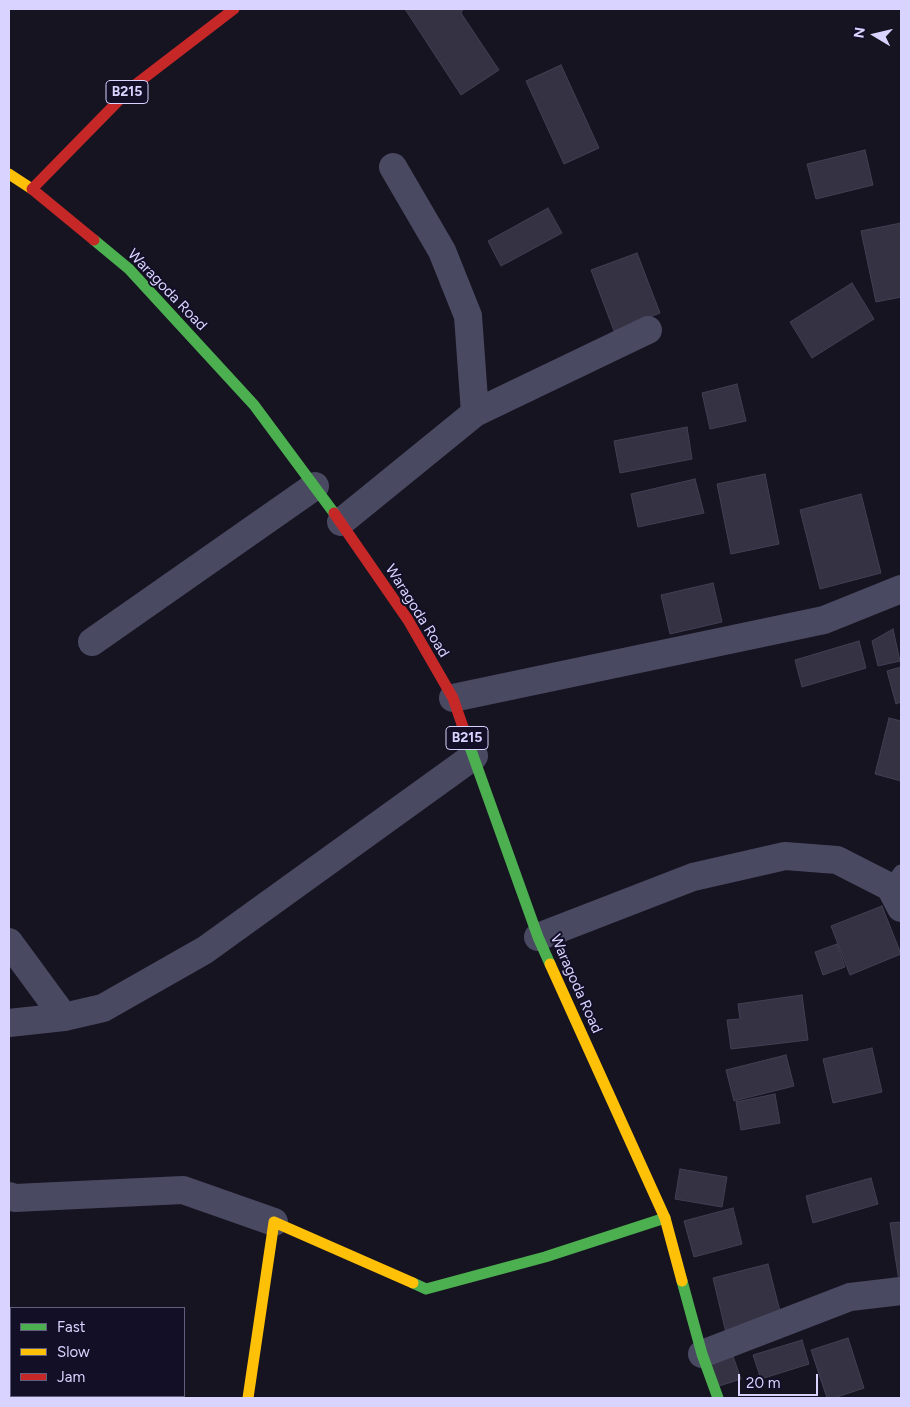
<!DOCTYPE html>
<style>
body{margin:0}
#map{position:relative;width:910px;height:1407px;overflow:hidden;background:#161421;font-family:Figtree,sans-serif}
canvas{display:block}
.frame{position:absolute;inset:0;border:10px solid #d9d4ff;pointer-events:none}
.legend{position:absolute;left:10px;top:1307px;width:175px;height:90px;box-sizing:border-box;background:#130f26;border:1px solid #625e7d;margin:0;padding:6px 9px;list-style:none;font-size:15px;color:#d9d4ff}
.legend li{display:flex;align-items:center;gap:10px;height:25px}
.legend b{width:25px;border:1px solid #625e7d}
.north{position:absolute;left:850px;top:10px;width:50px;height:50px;-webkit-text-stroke:4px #130f26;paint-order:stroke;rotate:279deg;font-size:14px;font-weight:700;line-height:20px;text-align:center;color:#d9d4ff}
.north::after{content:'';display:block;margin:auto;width:18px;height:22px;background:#d9d4ff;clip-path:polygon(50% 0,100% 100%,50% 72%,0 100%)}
.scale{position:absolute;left:738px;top:1374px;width:80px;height:22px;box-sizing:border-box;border:2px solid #d9d4ff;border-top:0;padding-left:6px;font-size:15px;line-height:18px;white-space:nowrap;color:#d9d4ff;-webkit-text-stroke:4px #130f26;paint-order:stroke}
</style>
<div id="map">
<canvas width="910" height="1407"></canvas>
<div class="frame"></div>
<ul class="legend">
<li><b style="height:6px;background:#4caf50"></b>Fast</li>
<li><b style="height:6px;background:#ffc107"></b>Slow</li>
<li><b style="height:6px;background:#c62828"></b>Jam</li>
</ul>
<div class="north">N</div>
<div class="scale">20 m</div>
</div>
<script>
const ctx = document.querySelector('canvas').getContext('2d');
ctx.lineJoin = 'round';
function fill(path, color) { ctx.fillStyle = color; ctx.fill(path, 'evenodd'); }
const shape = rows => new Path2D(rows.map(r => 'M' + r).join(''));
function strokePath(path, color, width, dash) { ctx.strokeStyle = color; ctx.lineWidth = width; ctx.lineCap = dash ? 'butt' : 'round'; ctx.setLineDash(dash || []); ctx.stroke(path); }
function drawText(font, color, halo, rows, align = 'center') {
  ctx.font = font + ' Figtree,sans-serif'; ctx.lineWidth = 4; ctx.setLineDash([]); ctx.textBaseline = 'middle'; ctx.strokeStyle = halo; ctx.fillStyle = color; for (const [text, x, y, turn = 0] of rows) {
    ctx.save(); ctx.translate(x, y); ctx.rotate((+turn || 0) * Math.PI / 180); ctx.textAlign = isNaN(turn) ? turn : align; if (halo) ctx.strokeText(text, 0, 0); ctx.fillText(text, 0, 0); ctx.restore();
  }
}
const building = shape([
 [405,9,463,9,461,13,499,70,461,95,405,9],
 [561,65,599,148,564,164,526,81,561,65],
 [865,150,873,185,816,199,807,164,865,150],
 [548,208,562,233,501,266,488,241,548,208],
 [901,223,901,297,876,302,861,231,901,223],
 [637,253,660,313,614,331,591,270,637,253],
 [852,283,874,319,812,358,790,322,852,283],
 [737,384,746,421,710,429,702,393,737,384],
 [687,427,692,459,620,473,614,441,687,427],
 [765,474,779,544,731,554,717,484,765,474],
 [695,479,704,513,638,527,631,494,695,479],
 [861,494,881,573,820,589,800,510,861,494],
 [713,583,722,622,670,634,661,595,713,583],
 [893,629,900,661,878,666,872,641,893,629],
 [859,641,866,668,802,687,795,660,859,641],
 [901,667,901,702,896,704,887,671,901,667],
 [889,718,901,721,901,781,875,774,889,718],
 [882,906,901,954,850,975,831,926,882,906],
 [837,944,845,967,823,975,815,952,837,944],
 [802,995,808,1040,731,1049,727,1020,740,1019,738,1004,802,995],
 [872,1048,882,1092,833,1103,823,1059,872,1048],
 [786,1055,794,1086,734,1101,726,1070,786,1055],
 [775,1094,780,1123,741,1130,736,1102,775,1094],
 [680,1169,727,1177,722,1207,675,1199,680,1169],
 [871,1178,878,1204,813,1223,806,1196,871,1178],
 [733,1208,742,1244,694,1257,684,1221,733,1208],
 [901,1222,901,1281,899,1281,890,1223,901,1222],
 [768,1264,782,1319,726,1333,713,1278,768,1264],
 [848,1338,864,1388,834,1398,827,1398,811,1350,848,1338],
 [802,1340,809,1364,761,1379,753,1355,802,1340],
 [733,1356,741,1379,716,1387,709,1363,733,1356]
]);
const lane = shape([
 [890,887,901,872]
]);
const street = shape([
 [393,167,442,251,468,316,475,413],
 [341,522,475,413,648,330],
 [92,642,315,486],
 [453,698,824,620,901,589],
 [538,937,693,877,785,856,837,860,890,887,901,908],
 [9,942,64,1017],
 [9,1023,64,1017,103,1008,205,950,474,756],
 [9,1196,15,1198,183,1190,274,1222],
 [702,1354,850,1297,901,1291]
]);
const fast = shape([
 [94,240,129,269,254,405,334,513],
 [466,736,538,937,550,964],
 [682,1281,702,1354,718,1398],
 [413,1283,426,1289,545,1257,665,1218]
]);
const slow = shape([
 [9,174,32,189],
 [550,964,665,1218,682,1281],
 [248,1398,274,1222,413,1283]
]);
const jam = shape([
 [94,240,32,189,131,88,234,9],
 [334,513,408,620,453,698,466,736]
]);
const shields = [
 [127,92,42],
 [467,738,42]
];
const shieldNames = [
 ["B215",127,92],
 ["B215",467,738]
];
const streetNames = [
 ["Waragoda Road",167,290,46],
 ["Waragoda Road",417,611,58],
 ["Waragoda Road",576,984,66]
];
fill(building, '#343243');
strokePath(building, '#433f54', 1);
strokePath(lane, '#4a4962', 15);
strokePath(street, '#4a4962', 28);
strokePath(fast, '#4caf50', 11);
strokePath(slow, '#ffc107', 11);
strokePath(jam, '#c62828', 11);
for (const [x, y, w] of shields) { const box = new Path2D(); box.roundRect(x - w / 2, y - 11.5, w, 23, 4); ctx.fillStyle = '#130f26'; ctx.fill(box); strokePath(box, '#d9d4ff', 1); }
drawText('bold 14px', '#d9d4ff', null, shieldNames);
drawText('15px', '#d9d4ff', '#130f26', streetNames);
</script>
